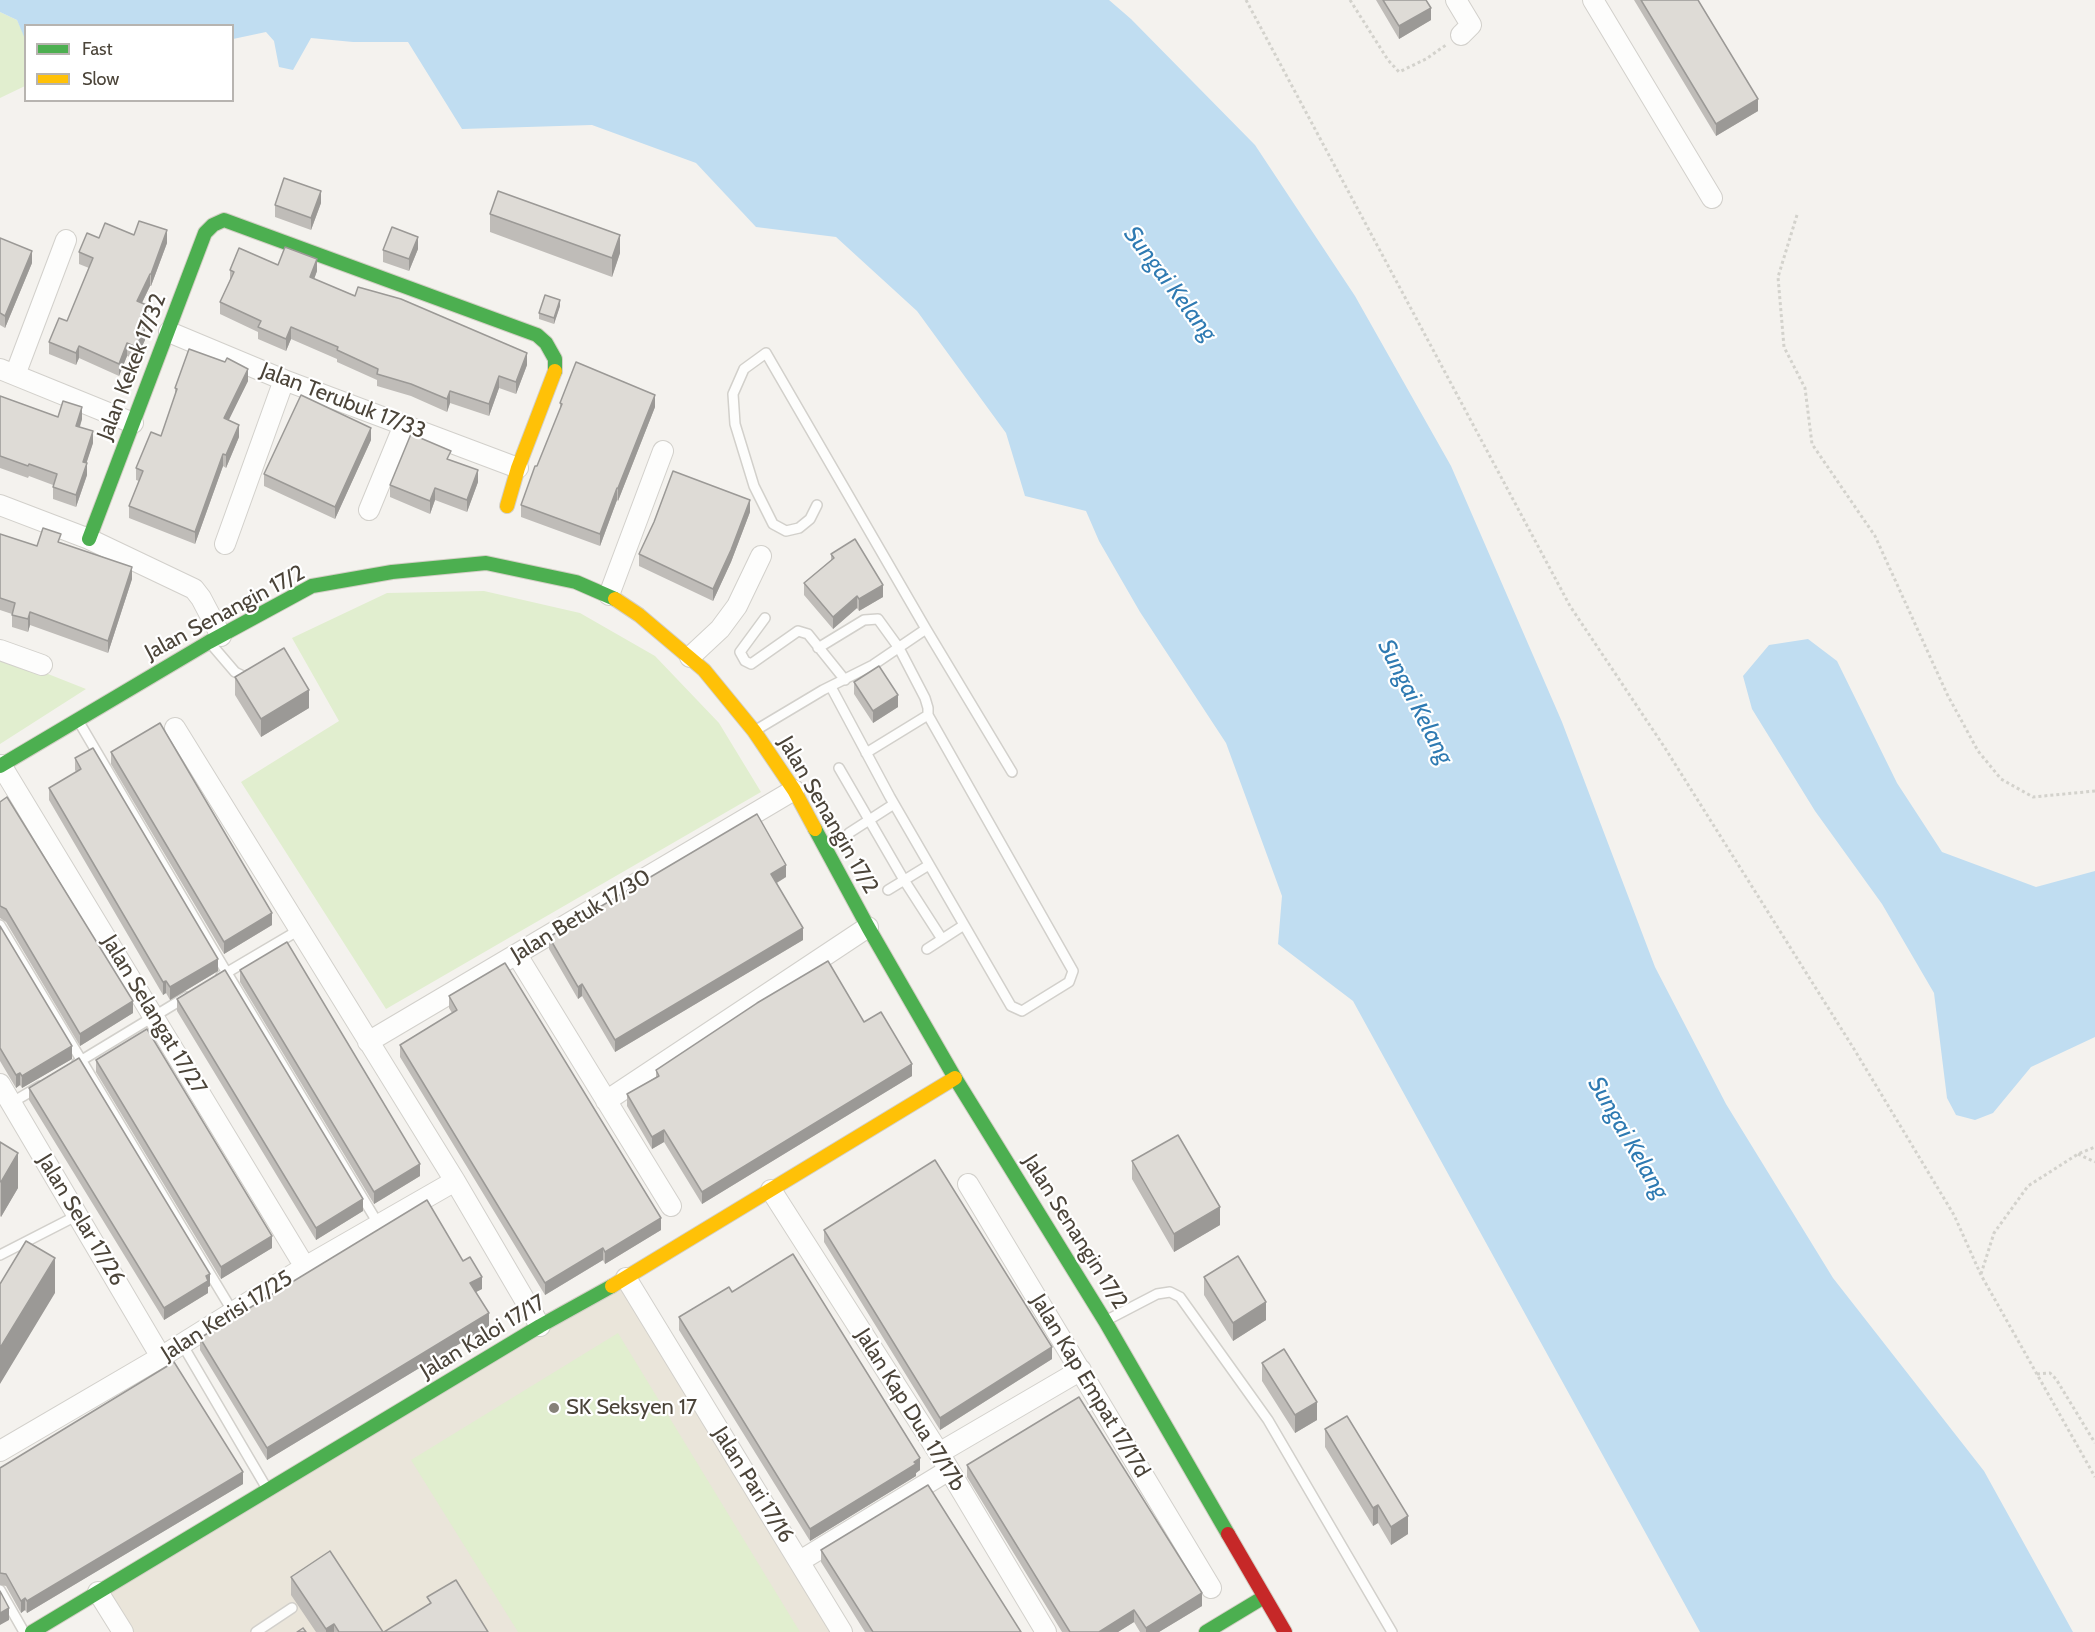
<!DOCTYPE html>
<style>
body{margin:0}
#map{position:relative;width:2095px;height:1632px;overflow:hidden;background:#f4f2ee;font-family:Cabin,sans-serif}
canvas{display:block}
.legend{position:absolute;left:24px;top:24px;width:210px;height:78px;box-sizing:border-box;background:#fff;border:2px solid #b7b4b0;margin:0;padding:8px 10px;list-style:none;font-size:18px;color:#4b4439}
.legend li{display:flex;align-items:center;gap:12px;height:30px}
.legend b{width:30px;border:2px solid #b7b4b0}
</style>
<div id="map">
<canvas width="2095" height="1632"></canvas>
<ul class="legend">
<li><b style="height:8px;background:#4caf50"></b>Fast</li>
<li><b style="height:8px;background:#ffc107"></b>Slow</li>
</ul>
</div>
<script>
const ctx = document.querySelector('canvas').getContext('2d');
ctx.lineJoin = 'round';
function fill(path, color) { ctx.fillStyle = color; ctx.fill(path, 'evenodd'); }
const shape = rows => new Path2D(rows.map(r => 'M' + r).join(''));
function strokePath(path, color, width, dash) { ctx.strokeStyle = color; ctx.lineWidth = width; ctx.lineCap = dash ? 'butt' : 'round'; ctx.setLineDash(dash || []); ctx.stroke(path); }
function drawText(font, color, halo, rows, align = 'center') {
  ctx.font = font + ' Cabin,sans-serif'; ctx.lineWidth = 4.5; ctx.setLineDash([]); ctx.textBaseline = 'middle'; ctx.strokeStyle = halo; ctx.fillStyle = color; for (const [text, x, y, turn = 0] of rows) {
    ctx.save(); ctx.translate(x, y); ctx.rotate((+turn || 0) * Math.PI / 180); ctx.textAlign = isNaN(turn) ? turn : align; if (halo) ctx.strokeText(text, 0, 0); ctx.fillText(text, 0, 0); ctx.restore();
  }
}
const education = shape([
 [626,1278,841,1632,123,1632,98,1592]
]);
const green = shape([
 [0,12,17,20,26,39,25,86,0,98],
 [484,591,580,613,655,656,719,723,761,792,386,1009,241,782,339,721,292,638,387,593],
 [0,655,86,689,0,744],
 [618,1333,800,1632,518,1632,411,1460]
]);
const water = shape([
 [0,0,1109,0,1131,19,1255,145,1355,296,1451,466,1562,722,1655,967,1726,1104,1833,1278,1984,1471,2073,1632,1700,1632,1353,1001,1278,944,1282,896,1226,743,1140,612,1099,541,1086,511,1025,496,1006,433,917,311,836,237,756,227,696,163,592,125,462,129,408,42,353,42,311,38,293,70,279,67,274,41,266,32,233,39,232,26,26,26,25,39,17,20,0,12],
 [1808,639,1837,661,1897,783,1942,852,2036,887,2095,871,2095,1037,2031,1067,1993,1113,1975,1120,1956,1115,1947,1098,1934,993,1882,904,1815,811,1752,709,1743,676,1769,645]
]);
const path = shape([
 [1246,0,1570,606,1665,748,1854,1049,1954,1215,1981,1275,2095,1477],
 [1350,0,1388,60,1399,72,1426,59,1446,45],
 [1797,215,1778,277,1784,347,1805,388,1812,444,1875,536,1947,694,1978,751,2001,779,2033,797,2095,791],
 [2078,1154,2095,1162],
 [1981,1274,1994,1233,2028,1186,2078,1154,2095,1147],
 [2037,1374,2050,1373,2056,1379,2095,1443]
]);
const lane = shape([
 [817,505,810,519,799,528,786,531,773,524,754,486,735,424,733,394,744,369,766,353,926,629,1012,772],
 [765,618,740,652,745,661,751,664,798,631,808,634,845,680],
 [211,644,235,672,245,677,248,675],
 [818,648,864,620,878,619,899,648,925,698,928,708,928,715,866,753],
 [831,687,890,797,1011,1006,1022,1011,1069,982,1073,971,928,715],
 [79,722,227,973,379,1225],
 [756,730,823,690,873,665,926,629],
 [839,768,904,880,942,939],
 [849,833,894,804],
 [888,890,929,865],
 [0,925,233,1312],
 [927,949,964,925],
 [221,976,299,930],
 [77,1063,186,997],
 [11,1103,40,1086],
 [0,1255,78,1215],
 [1107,1320,1157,1294,1170,1292,1180,1297,1268,1420,1392,1632],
 [182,1344,266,1487],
 [0,1590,24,1632],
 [256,1632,292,1608]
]);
const street = shape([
 [1456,0,1471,25,1461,35],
 [1593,0,1712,198],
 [169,332,284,380,518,468],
 [0,369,133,423],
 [15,375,66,240],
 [0,505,89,539,194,589,201,598,221,636],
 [369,510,404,425],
 [225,544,284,380],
 [609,595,663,451],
 [0,650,42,665],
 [690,657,720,629,737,606,761,556],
 [175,728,455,1181,540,1326],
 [1,765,305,1267],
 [517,955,671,1206],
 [368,1042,794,790],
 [0,1084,161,1357],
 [606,1101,868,927],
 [968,1184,1211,1588],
 [771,1190,939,1453,1046,1632],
 [626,1278,842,1632],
 [0,1451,161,1357,305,1267,455,1181],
 [939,1453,1081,1370],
 [800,1561,949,1470],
 [98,1592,123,1632]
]);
const fast = shape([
 [89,539,205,233,213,225,224,220,537,335,546,343,555,359,555,371],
 [0,766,209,642,312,586,392,572,486,563,576,582,615,599],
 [815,829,868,927,955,1078,1105,1321,1228,1534],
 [32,1632,540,1326,612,1286],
 [1206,1632,1264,1597]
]);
const slow = shape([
 [507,506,518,468,555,371],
 [615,599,639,615,704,670,754,731,794,790,815,829],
 [612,1286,955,1078]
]);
const jam = shape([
 [1228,1534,1285,1632]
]);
const wall = shape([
 [1376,0,1426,0,1431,20,1399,39],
 [1634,0,1698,0,1758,111,1716,136],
 [321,203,311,230,275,217,275,205],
 [490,214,620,253,612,277,490,232],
 [134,235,167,243,151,286,150,286,142,303,149,318,144,328,145,340,136,359,127,356,119,376,79,358,76,365,49,354,49,342,67,321,89,268,79,264,79,252,99,238],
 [0,238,32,263,5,328,0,325],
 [418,249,409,271,383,262,383,250],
 [278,265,317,271,314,279,527,365,516,394,499,388,489,416,450,403,447,412,411,396,377,386,377,380,337,362,337,359,291,339,286,351,258,339,258,332,220,314,220,302,230,280,230,270],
 [560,306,554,324,539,319,539,313],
 [248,381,228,420,239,437,226,468,223,466,195,544,129,518,129,506,139,481,136,480,136,468,161,436,175,395,175,388],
 [0,396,58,417,82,419,80,427,93,443,86,463,87,475,76,507,53,499,53,485,29,476,28,478,0,468],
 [560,403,655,407,618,501,617,500,600,546,521,517,521,505,560,411],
 [371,440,335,519,264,486,264,474],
 [451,460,478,482,467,512,435,500,430,514,390,497,390,485],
 [750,512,731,562,713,601,639,566,639,554],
 [0,534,37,546,61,543,132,579,108,653,30,625,28,632,12,627,12,614,0,610],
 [831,554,883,597,859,611,857,608,833,629,804,595,804,583,831,560],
 [235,677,309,708,261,737,235,695],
 [854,682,898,707,873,723,854,694],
 [111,752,272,925,224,954,111,764],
 [75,758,218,971,170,1000,166,993,163,995,49,800,49,788,76,772,75,770],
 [0,802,133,1013,80,1046,6,922,0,918],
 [786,877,777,883,803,940,615,1052,582,996,578,999,549,949,549,937],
 [0,926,72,1059,22,1088,20,1085,16,1088,0,1061],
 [240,970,420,1176,374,1204,240,982],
 [449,996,661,1230,605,1264,603,1260,545,1295,400,1057,400,1045,452,1013,449,1008],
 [177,999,363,1211,316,1240,177,1011],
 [864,1022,912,1076,702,1204,664,1142,652,1149,627,1106,627,1094,656,1077,656,1070],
 [96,1060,272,1248,221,1279,96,1072],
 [29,1088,210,1286,208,1287,208,1293,164,1320,29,1100],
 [0,1142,18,1188,1,1217,0,1216],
 [1132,1161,1220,1225,1174,1252,1132,1179],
 [824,1230,1052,1359,940,1430,824,1242],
 [463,1261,482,1289,476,1292,489,1326,267,1460,200,1350,200,1338],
 [1204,1277,1266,1320,1233,1341,1204,1295],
 [732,1292,920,1470,916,1473,916,1476,810,1541,679,1330,679,1317],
 [1262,1363,1317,1420,1295,1433,1262,1381],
 [1325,1429,1408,1534,1391,1545,1378,1523,1373,1526,1325,1447],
 [967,1465,1202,1606,1159,1632,1140,1632,1134,1622,1118,1632,1062,1632,967,1477],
 [0,1468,243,1484,27,1613,25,1610,21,1613,6,1586,0,1585],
 [821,1550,1021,1632,865,1632,821,1562],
 [291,1577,383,1632,316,1632,291,1595]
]);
const shadedWall = shape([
 [1431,8,1431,20,1399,39,1399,26],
 [1758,99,1758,111,1716,136,1716,124],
 [321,191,321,203,311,230,311,218],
 [167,230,167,243,151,286,151,274],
 [620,235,620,253,612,277,612,258],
 [418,237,418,249,409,271,409,259],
 [32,251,32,263,5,328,5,316],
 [317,259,317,271,310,290,310,277],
 [150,274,150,286,137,313,137,301],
 [560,300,560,306,554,324,554,318],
 [149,306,149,318,140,338,140,326],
 [291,327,291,339,286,351,286,339],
 [145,328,145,340,136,359,136,347],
 [127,343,127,356,119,376,119,364],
 [79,346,79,358,76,365,76,353],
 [527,353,527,365,516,394,516,382],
 [248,369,248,381,224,430,224,418],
 [499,376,499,388,489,416,489,404],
 [450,391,450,403,447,412,447,399],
 [655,395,655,407,618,501,618,488],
 [82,407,82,419,76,438,76,426],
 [239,425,239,437,226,468,226,455],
 [371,428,371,440,335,519,335,507],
 [93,431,93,443,83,474,83,462],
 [223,454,223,466,195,544,195,532],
 [87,463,87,475,76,507,76,495],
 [478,470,478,482,467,512,467,500],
 [435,488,435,500,430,514,430,501],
 [617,488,617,500,600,546,600,534],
 [750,500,750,512,731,562,713,601,713,589],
 [132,567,132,579,108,653,108,641],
 [883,585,883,597,859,611,859,599],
 [857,596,857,608,833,629,833,617],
 [30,612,30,625,28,632,28,619],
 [309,690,309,708,261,737,261,719],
 [898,695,898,707,873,723,873,711],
 [786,865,786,877,771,886,771,874],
 [272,913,272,925,224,954,224,942],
 [803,928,803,940,615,1052,615,1040],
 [218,959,218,971,170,1000,170,987],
 [166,981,166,993,163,995,163,982],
 [582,984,582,996,578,999,578,987],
 [133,1001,133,1013,80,1046,80,1034],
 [72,1046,72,1059,22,1088,22,1076],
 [912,1064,912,1076,702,1204,702,1192],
 [20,1073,20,1085,16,1088,16,1075],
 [664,1130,664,1142,652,1149,652,1137],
 [18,1153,18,1188,1,1217,1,1182],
 [420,1164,420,1176,374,1204,374,1192],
 [363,1199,363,1211,316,1240,316,1228],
 [1220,1207,1220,1225,1174,1252,1174,1234],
 [661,1218,661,1230,605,1264,605,1252],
 [272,1236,272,1248,221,1279,221,1267],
 [603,1248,603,1260,545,1295,545,1283],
 [55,1258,55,1293,0,1384,0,1348],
 [210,1274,210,1286,208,1287,208,1293,164,1320,164,1308],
 [482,1277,482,1289,470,1295,470,1283],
 [1266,1302,1266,1320,1233,1341,1233,1323],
 [489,1313,489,1326,267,1460,267,1448],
 [1052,1347,1052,1359,940,1430,940,1418],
 [1317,1402,1317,1420,1295,1433,1295,1415],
 [920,1458,920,1470,916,1473,916,1476,810,1541,810,1529],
 [243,1472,243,1484,27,1613,27,1601],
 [1378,1505,1378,1523,1373,1526,1373,1508],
 [1408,1516,1408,1534,1391,1545,1391,1527],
 [1202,1593,1202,1606,1159,1632,1146,1632,1146,1628],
 [25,1598,25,1610,21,1613,21,1601],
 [9,1608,9,1620,0,1625,0,1613],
 [1134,1610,1134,1622,1118,1632,1099,1632],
 [334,1624,334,1632,326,1632,326,1629]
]);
const building = shape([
 [1383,0,1426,0,1431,8,1399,26,1383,0],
 [1641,0,1698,0,1758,99,1716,124,1641,0],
 [284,178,321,191,311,218,275,205,284,178],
 [498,191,620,235,612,258,490,214,498,191],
 [139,221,167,230,151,274,150,274,137,301,149,306,140,326,145,328,136,347,127,343,119,364,79,346,76,353,49,342,59,318,67,321,93,258,79,252,87,233,99,238,105,223,134,235,139,221],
 [392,227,418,237,409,259,383,250,392,227],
 [0,238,32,251,5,316,0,313,0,238],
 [285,247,317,259,310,277,355,296,358,287,401,299,527,353,516,382,499,376,489,404,450,391,447,399,411,384,377,374,378,369,337,350,338,347,291,327,286,339,258,327,261,321,220,302,234,272,230,270,239,248,278,265,285,247],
 [545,295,560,300,554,318,539,313,545,295],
 [189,349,225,362,227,358,248,369,224,418,239,425,226,455,223,454,195,532,129,506,143,471,136,468,151,432,161,436,177,389,175,388,189,349],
 [576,362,655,395,618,488,617,488,600,534,521,505,535,466,537,466,562,404,560,403,576,362],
 [301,395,371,428,335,507,264,474,301,395],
 [0,396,58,417,63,401,82,407,76,426,93,431,83,462,87,463,76,495,53,487,57,474,29,464,28,466,0,456,0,396],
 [411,434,451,451,447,459,478,470,467,500,435,488,430,501,390,485,411,434],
 [673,471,750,500,731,550,713,589,639,554,654,522,673,471],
 [43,528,61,534,58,542,132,567,108,641,30,612,28,619,12,615,15,603,0,598,0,534,37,546,43,528],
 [855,539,883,585,859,599,857,596,833,617,804,583,834,558,831,554,855,539],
 [284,648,309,690,261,719,235,677,284,648],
 [879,666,898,695,873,711,854,682,879,666],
 [160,723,272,913,224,942,111,752,160,723],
 [93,748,218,959,170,987,166,981,163,982,49,788,81,769,75,758,93,748],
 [7,797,133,1001,80,1034,6,909,0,906,0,802,7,797],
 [757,814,786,865,771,874,803,928,615,1040,582,984,578,987,549,937,757,814],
 [0,926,72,1046,22,1076,20,1073,16,1075,0,1048,0,926],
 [287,942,420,1164,374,1192,240,970,287,942],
 [828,961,864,1022,881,1012,912,1064,702,1192,664,1130,652,1137,627,1094,659,1076,656,1070,757,1003,828,961],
 [505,963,661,1218,605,1252,603,1248,545,1283,400,1045,457,1010,449,996,505,963],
 [225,970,363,1199,316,1228,177,999,225,970],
 [147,1029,272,1236,221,1267,96,1060,147,1029],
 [79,1058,210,1274,206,1276,208,1281,164,1308,29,1088,79,1058],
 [1178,1135,1220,1207,1174,1234,1132,1161,1178,1135],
 [0,1142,18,1153,1,1182,0,1181,0,1142],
 [935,1160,1052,1347,940,1418,824,1230,935,1160],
 [427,1200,463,1261,470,1257,482,1277,470,1283,489,1313,267,1448,200,1338,427,1200],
 [26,1241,55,1258,0,1348,0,1284,26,1241],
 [793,1254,920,1458,914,1462,916,1464,810,1529,679,1317,729,1287,732,1292,793,1254],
 [1238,1256,1266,1302,1233,1323,1204,1277,1238,1256],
 [1284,1349,1317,1402,1295,1415,1262,1363,1284,1349],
 [174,1362,243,1472,27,1601,25,1598,21,1601,6,1574,0,1573,0,1468,174,1362],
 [1079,1397,1202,1593,1146,1628,1134,1610,1099,1632,1070,1632,967,1465,1079,1397],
 [1347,1416,1408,1516,1391,1527,1378,1505,1373,1508,1325,1429,1347,1416],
 [928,1485,1021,1632,873,1632,821,1550,928,1485],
 [330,1551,383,1632,339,1632,334,1624,326,1629,291,1577,330,1551],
 [456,1580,488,1632,384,1632,431,1603,427,1597,456,1580],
 [0,1591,9,1608,0,1613,0,1591],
 [303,1628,306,1632,297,1632,303,1628]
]);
const markers = [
 [554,1408,6,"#868178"]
];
const streetNames = [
 ["Jalan Kekek 17/32",132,367,-69],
 ["Jalan Terubuk 17/33",343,401,21],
 ["Jalan Senangin 17/2",225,613,-28],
 ["Jalan Senangin 17/2",828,815,60],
 ["Jalan Betuk 17/30",581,916,-31],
 ["Jalan Selangat 17/27",154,1015,59],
 ["Jalan Selar 17/26",81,1220,59],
 ["Jalan Senangin 17/2",1075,1232,58],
 ["Jalan Kerisi 17/25",227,1316,-32],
 ["Jalan Kaloi 17/17",483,1337,-31],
 ["Jalan Kap Empat 17/17d",1090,1386,59],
 ["Jalan Kap Dua 17/17b",910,1410,58],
 ["Jalan Pari 17/16",753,1485,58]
];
const poiNames = [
 ["SK Seksyen 17",566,1408]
];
const waterNames = [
 ["Sungai Kelang",1170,284,53],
 ["Sungai Kelang",1415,702,63],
 ["Sungai Kelang",1628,1138,60]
];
fill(education, '#eae5da');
fill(green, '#e1eecf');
fill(water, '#c0ddf1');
strokePath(lane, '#d2d0cb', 12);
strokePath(street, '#d2d0cb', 22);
strokePath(fast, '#d3cfc5', 16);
strokePath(slow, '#d3cfc5', 16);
strokePath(jam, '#d3cfc5', 16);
strokePath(path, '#d3d2cc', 3, [3, 3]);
strokePath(lane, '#fdfdfc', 9);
strokePath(street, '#fdfdfc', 20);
strokePath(fast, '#4caf50', 14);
strokePath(slow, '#ffc107', 14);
strokePath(jam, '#c62828', 14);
fill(wall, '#bfbcb8');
fill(shadedWall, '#9b9996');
fill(building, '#dedbd6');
strokePath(building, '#9b9996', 1.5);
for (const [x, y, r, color] of markers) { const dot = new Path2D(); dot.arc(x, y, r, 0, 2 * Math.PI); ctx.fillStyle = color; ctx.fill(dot); strokePath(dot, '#fff', 2); }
drawText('22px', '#4b4439', '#fff', streetNames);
drawText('22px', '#4b4439', '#fff', poiNames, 'left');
drawText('italic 24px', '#2e7ab2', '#fff', waterNames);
</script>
